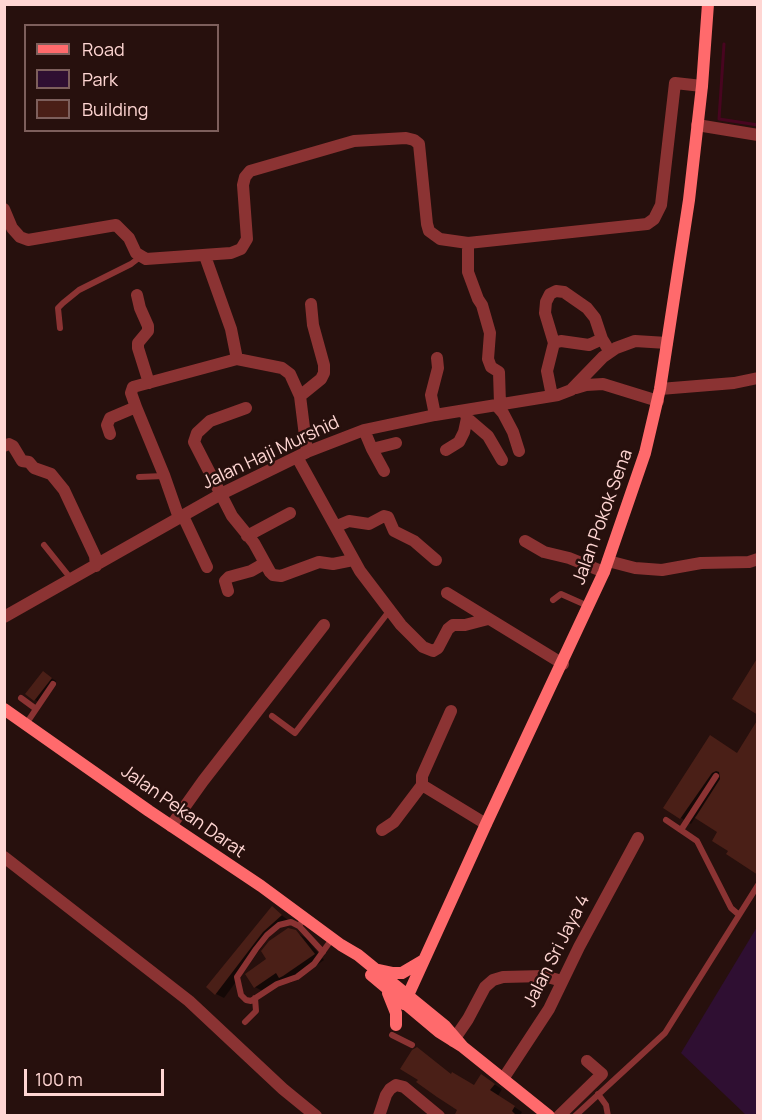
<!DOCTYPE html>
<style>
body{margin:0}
#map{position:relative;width:762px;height:1120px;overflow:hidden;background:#27100d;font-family:Manrope,sans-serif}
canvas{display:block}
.frame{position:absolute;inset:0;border:6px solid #ffd6d3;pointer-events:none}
.legend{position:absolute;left:24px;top:24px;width:195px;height:108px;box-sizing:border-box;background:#27100d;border:2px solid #7d5f5c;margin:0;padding:8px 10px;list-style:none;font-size:18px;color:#ffd6d3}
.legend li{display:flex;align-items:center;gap:12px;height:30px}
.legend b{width:30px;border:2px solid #7d5f5c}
.scale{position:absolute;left:24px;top:1069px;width:140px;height:27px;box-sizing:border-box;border:3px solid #ffd6d3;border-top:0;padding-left:8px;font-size:18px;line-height:21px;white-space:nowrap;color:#ffd6d3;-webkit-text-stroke:4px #27100d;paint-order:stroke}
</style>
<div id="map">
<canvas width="762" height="1120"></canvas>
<div class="frame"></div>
<ul class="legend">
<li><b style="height:8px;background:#ff6a6c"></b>Road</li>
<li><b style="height:16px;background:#2f0f32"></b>Park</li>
<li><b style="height:16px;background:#4a1f17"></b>Building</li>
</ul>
<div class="scale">100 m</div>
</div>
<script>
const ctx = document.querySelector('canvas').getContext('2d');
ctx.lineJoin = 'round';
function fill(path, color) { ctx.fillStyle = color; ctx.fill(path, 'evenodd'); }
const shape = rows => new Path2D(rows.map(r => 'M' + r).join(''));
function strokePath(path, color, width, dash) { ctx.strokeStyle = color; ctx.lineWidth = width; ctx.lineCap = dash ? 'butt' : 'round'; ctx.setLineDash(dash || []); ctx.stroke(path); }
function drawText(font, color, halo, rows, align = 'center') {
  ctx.font = font + ' Manrope,sans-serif'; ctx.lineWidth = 5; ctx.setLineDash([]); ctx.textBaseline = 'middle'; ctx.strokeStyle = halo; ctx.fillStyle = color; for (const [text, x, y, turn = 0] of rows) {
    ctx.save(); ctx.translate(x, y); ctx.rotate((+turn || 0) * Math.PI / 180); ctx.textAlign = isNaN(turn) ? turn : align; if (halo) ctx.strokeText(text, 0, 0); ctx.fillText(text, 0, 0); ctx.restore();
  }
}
const green = shape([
 [757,927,757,1115,746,1115,681,1053]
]);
const shadow = shape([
 [48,676,56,681,40,703,27,694],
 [720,743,730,851,719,832,696,816,691,824,665,808],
 [272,908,288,920,270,936,224,998,216,994,208,987],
 [290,929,306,938,324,960,294,981,290,983,285,980,266,993,255,987,247,975,268,959],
 [452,1075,474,1087,489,1081,502,1089,498,1096,522,1112,520,1116,455,1116,459,1110]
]);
const stream = shape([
 [724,44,719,119,758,125]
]);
const building = shape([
 [758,657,758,715,732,699],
 [43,671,52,678,34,701,25,694],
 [758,719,758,875,726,854,728,851,712,841,717,832,695,818,720,779,719,772,716,771,712,773,680,819,663,808,710,735,737,753],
 [272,906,282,915,263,932,215,995,206,987],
 [288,928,296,930,315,954,283,976,279,978,276,973,254,988,245,974,266,959,261,951,269,941],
 [417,1047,451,1074,452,1072,474,1085,481,1074,495,1084,490,1090,515,1106,512,1111,517,1116,454,1116,457,1110,437,1097,416,1082,418,1080,400,1069,412,1050]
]);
const service = shape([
 [60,328,58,308,63,303,79,290,131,264,140,257],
 [139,477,164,476],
 [44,545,72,580],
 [553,600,561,594,588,606],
 [21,698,36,709],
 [272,716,295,733,390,610],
 [26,724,53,684],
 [666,820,697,841,731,908,738,914],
 [681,830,716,776],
 [301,923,299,926,323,952],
 [299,926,291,922,279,925,267,935,256,949,237,977,241,995,246,1000,251,1001,277,984,297,977,314,964,332,939],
 [245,1022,256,1011,255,998],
 [392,1035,412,1045],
 [598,1094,606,1105,608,1116],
 [575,1116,665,1033,758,885]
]);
const minor = shape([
 [697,125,758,135],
 [4,209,12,228,20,237,28,240,116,225,129,238,136,253,146,259,231,253,241,249,247,239,243,185,245,177,250,171,354,141,406,138,414,140,419,144,427,224,429,231,440,239,468,243,647,224,654,219,661,205,675,83,702,86],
 [468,243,468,272,478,299,482,305,490,333,488,359,491,367,499,372,500,404],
 [205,256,231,329,237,359],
 [137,295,140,308,148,326,148,331,138,343,138,348,149,383],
 [554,343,561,341,589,345,602,339],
 [576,388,586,385,603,384,658,401],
 [660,389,734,383,758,378],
 [300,396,321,379,324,373,324,365,313,325,311,304],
 [552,396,547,371,554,343,545,313,546,302,550,294,556,291,564,292,587,308,595,318,602,339,610,352],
 [496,405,503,413,513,432,519,451],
 [246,408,210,421,197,433,194,442,232,516,254,543,270,572,273,575,281,576,319,562,333,564,353,560],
 [435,415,431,395,438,368,437,358],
 [467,418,488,436,502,460],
 [364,430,372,449,396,443],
 [110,434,107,425,110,418,136,407],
 [4,446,9,444,13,446,22,461,29,462,34,468,51,474,64,490,95,556,96,566],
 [372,449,384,471],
 [446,450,459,442,464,432,467,418,465,413],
 [297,457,360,571,401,625,423,647,433,651,438,648,448,629,453,625,465,625,488,619],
 [183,516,207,567],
 [179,518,164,475,136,407,131,393,133,387,237,359,282,368,290,374,300,396,307,452],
 [337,526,349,521,369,524,384,516,388,517,394,531,414,541,436,560],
 [247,536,290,513],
 [525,541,544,552,569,558,604,572],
 [608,561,635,568,662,570,701,563,749,562,758,559],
 [228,591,225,581,229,577,251,571,265,563],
 [447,593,563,664],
 [4,617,221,494,307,452,364,430,435,415,558,395,571,390,603,357,616,348,635,341,667,343],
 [422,785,486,824],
 [171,826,203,781,324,625],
 [382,830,394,822,422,785,422,776,451,711],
 [4,857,189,1001,283,1089,316,1116],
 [453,1041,468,1019,485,987,493,980,503,977,544,976,562,981],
 [503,1079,549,1009,579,947,638,838],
 [379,1116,386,1095,390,1089,396,1085,404,1087,439,1116],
 [559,1116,602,1074,587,1061]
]);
const secondary = shape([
 [4,709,149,811,261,886,341,945,358,955,445,1026,463,1047],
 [379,970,393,973,402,973,424,960],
 [371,975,439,1032,463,1047,549,1116],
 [388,993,396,1013,396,1025],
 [404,1004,486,824,604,572,645,453,660,389,689,200,702,86,708,4]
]);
const streetNames = [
 ["Jalan Haji Murshid",271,453,-25],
 ["Jalan Pokok Sena",603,517,-70],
 ["Jalan Pekan Darat",183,812,35],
 ["Jalan Sri Jaya 4",557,951,-63]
];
fill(green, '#2f0f32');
fill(shadow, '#0007');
strokePath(stream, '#480520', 3);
fill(building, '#4a1f17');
strokePath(service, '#8b3333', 6);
strokePath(minor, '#8b3333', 12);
strokePath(secondary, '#ff6a6c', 12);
drawText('18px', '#ffd6d3', '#27100d', streetNames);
</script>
